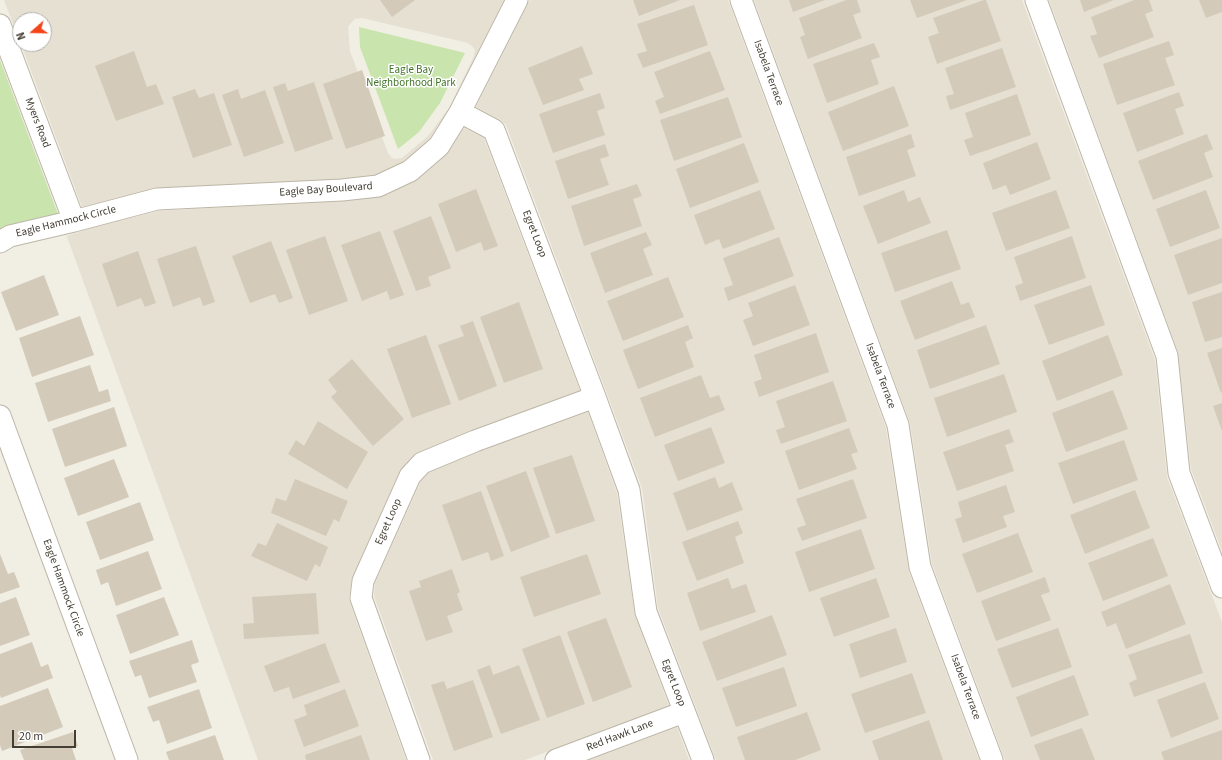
<!DOCTYPE html>
<style>
body{margin:0}
#map{position:relative;width:1222px;height:760px;overflow:hidden;background:#f1eee4;font-family:"Source Sans 3",sans-serif}
canvas{display:block}
.north{position:absolute;left:12px;top:12px;width:40px;height:40px;box-sizing:border-box;background:#fff;border:1px solid #b4b2ae;border-radius:50%;rotate:250deg;font-size:11px;font-weight:700;line-height:16px;text-align:center;color:#433e34}
.north::after{content:'';display:block;margin:auto;width:14px;height:18px;background:#f44419;clip-path:polygon(50% 0,100% 100%,50% 72%,0 100%)}
.scale{position:absolute;left:12px;top:730px;width:64px;height:18px;box-sizing:border-box;border:2px solid #433e34;border-top:0;padding-left:5px;font-size:12px;line-height:14px;white-space:nowrap;color:#433e34;-webkit-text-stroke:3px #fff;paint-order:stroke}
</style>
<div id="map">
<canvas width="1222" height="760"></canvas>
<div class="north">N</div>
<div class="scale">20 m</div>
</div>
<script>
const ctx = document.querySelector('canvas').getContext('2d');
ctx.lineJoin = 'round';
function fill(path, color) { ctx.fillStyle = color; ctx.fill(path, 'evenodd'); }
const shape = rows => new Path2D(rows.map(r => 'M' + r).join(''));
function strokePath(path, color, width, dash) { ctx.strokeStyle = color; ctx.lineWidth = width; ctx.lineCap = dash ? 'butt' : 'round'; ctx.setLineDash(dash || []); ctx.stroke(path); }
function drawText(font, color, halo, rows, align = 'center') {
  ctx.font = font + ' "Source Sans 3",sans-serif'; ctx.lineWidth = 3; ctx.setLineDash([]); ctx.textBaseline = 'middle'; ctx.strokeStyle = halo; ctx.fillStyle = color; for (const [text, x, y, turn = 0] of rows) {
    ctx.save(); ctx.translate(x, y); ctx.rotate((+turn || 0) * Math.PI / 180); ctx.textAlign = isNaN(turn) ? turn : align; if (halo) ctx.strokeText(text, 0, 0); ctx.fillText(text, 0, 0); ctx.restore();
  }
}
const residential = shape([
 [4,0,504,0,449,108,429,140,403,162,375,176,342,179,157,188,82,207,21,44,44,44,44,20,20,20,20,42],
 [362,18,468,43,473,47,475,50,474,56,449,108,428,136,402,158,395,159,392,158,388,153,350,51,348,26,355,19],
 [530,0,728,0,886,428,909,572,979,760,716,760,658,608,642,488,603,383,506,125,501,120,476,107],
 [754,0,1022,0,1155,360,1167,477,1222,622,1222,760,1005,760,932,564,910,423],
 [1049,0,1222,0,1222,551,1191,469,1178,352],
 [464,128,484,138,580,391,471,431,418,453,413,457,399,472,352,577,349,598,350,603,406,760,258,760,66,234,67,236,93,227,158,211,341,201,378,197,418,178,447,154],
 [588,412,617,493,635,616,669,706,525,760,433,760,374,596,375,583,421,481,429,472,480,451],
 [677,727,689,760,588,760]
]);
const green = shape([
 [359,27,465,53,440,103,419,132,398,149,360,47],
 [0,60,58,214,8,225,0,230]
]);
const building = shape([
 [380,0,415,0,392,17],
 [633,0,680,0,639,16],
 [789,0,825,0,793,12],
 [846,0,857,0,861,12,853,15,862,38,808,59,800,37,805,35,799,18],
 [910,0,967,0,917,18],
 [984,0,986,0,1001,41,937,64,928,37,939,33,933,18],
 [1080,0,1114,0,1084,12],
 [1134,0,1149,0,1153,11,1145,14,1154,37,1099,58,1090,36,1097,34,1091,17],
 [1199,0,1222,0,1222,12,1206,18],
 [694,5,708,45,643,68,637,54,647,51,637,24],
 [1169,41,1174,55,1165,58,1175,85,1117,105,1103,64],
 [874,43,880,57,871,60,879,84,827,103,813,64],
 [582,46,593,74,579,79,584,90,543,105,528,68],
 [1002,48,1016,87,950,110,946,96,954,94,945,68],
 [134,51,147,87,156,84,164,104,116,121,95,66],
 [710,51,725,90,660,114,655,101,664,97,654,72],
 [362,70,385,136,346,149,323,84],
 [314,82,333,139,295,152,273,87,285,83,288,91],
 [894,86,909,126,843,151,828,112],
 [195,89,199,98,214,93,232,145,193,158,172,97],
 [238,89,241,99,265,90,284,143,244,157,222,95],
 [1179,92,1184,106,1175,109,1184,134,1137,152,1123,113],
 [600,93,605,108,597,111,605,135,553,153,539,114],
 [1017,94,1031,135,970,156,964,140,973,137,965,113],
 [728,97,742,137,674,161,660,120],
 [911,134,915,147,907,150,916,176,859,196,846,157],
 [1207,134,1213,149,1204,153,1213,177,1153,200,1138,161],
 [1037,142,1051,179,1010,195,1006,185,993,190,983,163],
 [744,143,759,182,690,208,676,169],
 [605,144,609,156,600,159,609,185,568,199,555,161],
 [637,184,642,196,633,199,642,226,584,246,571,206],
 [476,189,498,246,484,251,481,242,456,252,438,204],
 [760,190,775,229,723,249,719,239,705,245,694,215],
 [904,190,908,202,920,197,931,223,878,244,863,206],
 [1056,190,1070,228,1006,251,992,213],
 [1206,190,1220,228,1170,247,1156,209],
 [431,216,451,268,428,277,431,286,416,291,393,231],
 [947,230,961,269,895,292,881,253],
 [380,231,404,295,390,300,387,291,362,301,341,245],
 [646,232,652,245,643,249,653,275,605,293,590,253],
 [325,236,348,301,309,315,286,250],
 [1072,236,1086,278,1020,301,1015,286,1023,283,1014,257],
 [779,237,794,276,728,301,724,288,733,285,723,258],
 [1222,238,1222,283,1188,295,1174,255],
 [271,241,293,298,279,303,275,294,250,303,232,256],
 [196,246,215,302,203,306,200,297,173,307,157,259],
 [138,251,156,303,145,307,141,298,117,307,102,264],
 [44,275,59,315,16,331,1,292],
 [668,277,684,317,623,341,607,301],
 [952,281,961,305,969,302,975,317,915,340,900,301],
 [795,285,810,325,753,346,743,320,753,316,748,303],
 [1091,285,1105,325,1049,345,1034,305],
 [1222,292,1222,337,1205,342,1192,302],
 [519,302,543,369,504,383,480,317],
 [80,316,94,355,32,377,19,338],
 [473,321,497,386,459,401,438,345,464,336,460,326],
 [688,325,693,338,685,342,694,367,638,389,623,350],
 [986,325,1000,364,930,389,917,350],
 [816,333,829,372,759,397,754,382,762,379,754,355],
 [426,335,451,404,412,418,387,349],
 [1108,335,1123,375,1057,401,1042,361],
 [1222,348,1222,392,1221,393,1207,353],
 [352,359,404,419,373,446,331,397,337,392,328,380],
 [90,365,99,392,108,389,111,401,48,422,35,383],
 [1004,374,1017,412,947,437,934,398],
 [701,375,710,398,719,395,725,410,655,437,640,398],
 [833,381,847,421,781,444,776,430,785,427,776,401],
 [1113,390,1128,429,1066,452,1052,413],
 [1222,403,1222,431,1213,406],
 [114,407,127,446,65,467,52,429],
 [318,421,368,452,347,489,288,454,296,440,304,446],
 [711,427,725,463,678,481,664,445],
 [849,428,858,452,851,454,857,469,799,490,785,451],
 [1009,429,1014,442,1005,445,1014,471,957,491,943,452],
 [1124,440,1138,480,1073,504,1058,463],
 [572,455,595,521,556,534,533,468],
 [114,459,129,497,78,516,64,478],
 [526,471,550,537,511,552,486,486],
 [715,477,719,488,732,482,743,510,687,531,673,493],
 [295,479,348,501,339,522,334,519,326,536,271,513,276,498,286,501],
 [853,479,867,518,802,541,797,528,806,525,796,499],
 [1006,485,1015,512,1003,516,1007,527,963,543,955,519,962,517,958,502],
 [1135,490,1150,528,1085,554,1070,515],
 [481,491,504,556,491,561,488,552,462,561,442,505],
 [140,502,154,540,100,560,86,522],
 [738,521,743,533,735,537,744,563,697,581,682,542],
 [277,523,328,547,320,567,315,564,307,581,251,556,258,543,266,546],
 [861,529,875,569,809,592,795,552],
 [1018,533,1033,572,977,593,962,554],
 [1153,538,1168,576,1103,601,1088,563],
 [148,551,162,589,116,606,108,582,101,585,96,570],
 [0,554,8,574,14,572,20,587,0,594],
 [587,554,601,594,534,617,520,577],
 [452,569,460,592,457,594,463,610,447,616,453,632,426,641,409,591,421,587,419,581],
 [1045,577,1050,592,1041,595,1051,620,996,641,981,601],
 [728,578,732,589,746,584,756,612,700,631,687,593],
 [876,578,890,617,834,637,820,598],
 [1170,584,1186,624,1126,649,1116,623,1107,627,1101,612],
 [316,593,319,634,244,639,243,624,254,623,252,597],
 [16,597,30,635,0,646,0,603],
 [164,597,179,635,130,654,116,615],
 [772,615,787,655,717,681,702,642],
 [606,618,632,687,593,702,567,632],
 [896,628,907,662,860,678,849,644],
 [1058,628,1072,667,1012,688,997,649],
 [1190,634,1203,673,1134,697,1129,683,1137,679,1128,655],
 [560,635,585,704,547,718,522,649],
 [192,640,199,662,191,665,197,682,149,698,141,675,135,677,129,661],
 [32,642,41,667,48,664,53,678,1,698,0,695,0,654],
 [325,643,340,682,293,699,289,687,274,692,264,666],
 [490,665,493,675,519,665,540,720,501,734,477,670],
 [784,667,797,706,736,727,722,688],
 [912,673,926,713,865,733,851,694],
 [1074,675,1089,715,1031,737,1016,697],
 [473,680,493,737,454,751,431,685,444,681,447,689],
 [1205,682,1219,719,1171,738,1157,700],
 [48,688,63,727,2,751,0,745,0,706],
 [199,689,212,728,167,744,159,720,153,722,147,707],
 [345,689,359,726,304,747,294,720,307,715,304,705],
 [807,712,821,750,795,760,745,760,737,737],
 [929,720,943,760,879,760,872,741],
 [1082,728,1095,760,1040,760,1034,745],
 [1222,730,1222,760,1164,760,1161,752],
 [73,732,78,746,72,748,76,760,24,760,20,750],
 [215,735,224,760,169,760,166,752],
 [361,735,370,760,306,760,305,755]
]);
const minor = shape([
 [741,0,898,425,920,567,992,760],
 [1036,0,1167,356,1179,473,1222,587],
 [0,25,74,221],
 [460,112,494,130,595,397,629,490,646,612,703,760],
 [0,242,10,236,74,221,157,199,342,190,378,186,410,171,439,146,460,112,517,0],
 [0,416,127,760],
 [419,760,361,598,363,581,410,476,422,463,475,441,595,397],
 [556,760,684,712]
]);
const parkNames = [
 ["Eagle Bay",411,71],
 ["Neighborhood Park",411,84]
];
const streetNames = [
 ["Isabela Terrace",768,73,70],
 ["Myers Road",37,123,69],
 ["Eagle Bay Boulevard",326,190,-4],
 ["Eagle Hammock Circle",66,222,-14],
 ["Egret Loop",534,234,69],
 ["Isabela Terrace",880,376,70],
 ["Egret Loop",389,522,-66],
 ["Eagle Hammock Circle",63,588,70],
 ["Egret Loop",673,683,69],
 ["Isabela Terrace",965,687,70],
 ["Red Hawk Lane",620,736,-21]
];
fill(residential, '#e5e0d2');
fill(green, '#c9e5ad');
fill(building, '#d3caba');
strokePath(minor, '#bdb6a7', 23);
strokePath(minor, '#fff', 21);
drawText('11px', '#42732a', '#fff', parkNames);
drawText('11px', '#433e34', '#fff', streetNames);
</script>
